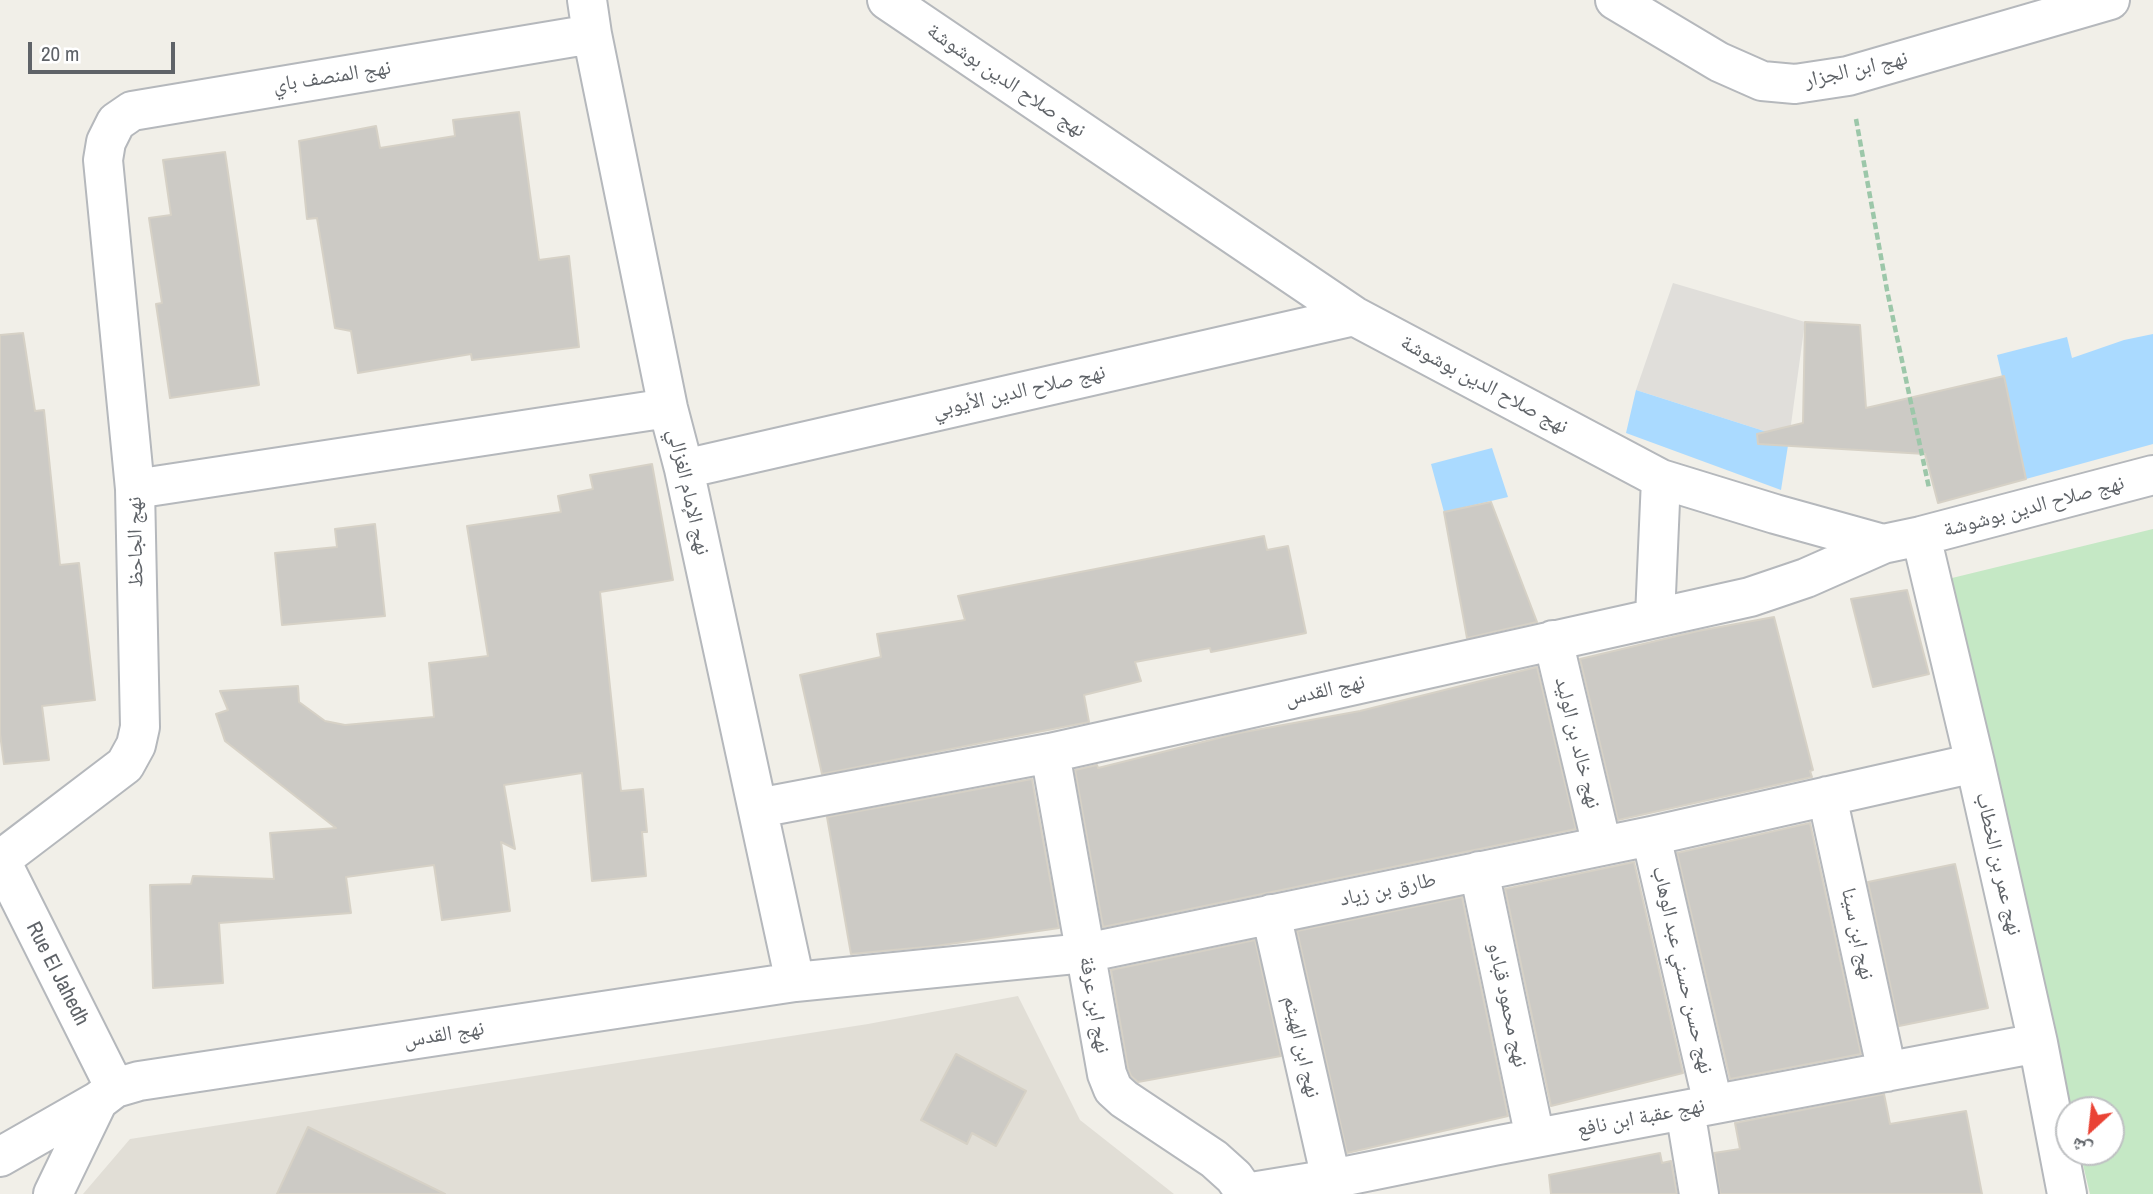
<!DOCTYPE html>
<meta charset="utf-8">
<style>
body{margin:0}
#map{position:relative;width:2153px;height:1194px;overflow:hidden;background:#f1efe8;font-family:"Archivo Narrow","Noto Naskh Arabic",sans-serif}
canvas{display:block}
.north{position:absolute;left:2055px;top:1096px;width:70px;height:70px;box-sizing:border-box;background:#fff;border:2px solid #bfc1c3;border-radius:50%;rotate:207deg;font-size:19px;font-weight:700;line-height:28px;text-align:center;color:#5f6368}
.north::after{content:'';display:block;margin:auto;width:24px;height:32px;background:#ea4335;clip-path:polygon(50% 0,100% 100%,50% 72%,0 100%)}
.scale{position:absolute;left:28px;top:42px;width:147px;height:32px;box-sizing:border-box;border:4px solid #5f6368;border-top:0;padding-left:9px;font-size:21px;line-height:24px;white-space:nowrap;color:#5f6368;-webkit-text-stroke:5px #fff;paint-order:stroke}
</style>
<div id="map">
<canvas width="2153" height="1194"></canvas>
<div class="north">ش</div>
<div class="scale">20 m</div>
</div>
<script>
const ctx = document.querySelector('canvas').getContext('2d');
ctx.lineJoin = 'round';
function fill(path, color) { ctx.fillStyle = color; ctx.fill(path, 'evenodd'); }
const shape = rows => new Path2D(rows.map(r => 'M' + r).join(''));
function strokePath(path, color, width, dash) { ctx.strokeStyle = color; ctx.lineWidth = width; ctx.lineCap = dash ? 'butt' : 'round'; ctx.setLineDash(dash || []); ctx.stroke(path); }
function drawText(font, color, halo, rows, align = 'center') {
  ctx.font = font + ' "Archivo Narrow","Noto Naskh Arabic",sans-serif'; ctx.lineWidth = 5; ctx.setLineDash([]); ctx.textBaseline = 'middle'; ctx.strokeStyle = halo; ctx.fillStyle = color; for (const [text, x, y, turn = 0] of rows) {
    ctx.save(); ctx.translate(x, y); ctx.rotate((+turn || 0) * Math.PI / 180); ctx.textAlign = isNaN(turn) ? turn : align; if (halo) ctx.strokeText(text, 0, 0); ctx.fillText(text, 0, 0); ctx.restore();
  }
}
const industrial = shape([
 [1673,283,1805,322,1789,439,1636,390]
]);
const education = shape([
 [1018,996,1080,1120,1174,1194,83,1194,130,1139,868,1024]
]);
const green = shape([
 [2153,529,2153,1194,2090,1194,2080,1152,2111,1152,2111,1110,2070,1110,1948,579]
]);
const water = shape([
 [2153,334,2153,444,2026,479,1997,355,2067,337,2072,358,2124,340],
 [1636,390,1789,439,1781,490,1626,433],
 [1492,448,1508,497,1444,512,1431,464]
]);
const building = shape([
 [519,112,539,260,569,256,579,347,472,360,471,354,358,373,351,331,335,328,317,218,307,219,299,141,376,126,380,148,455,136,453,120,519,112],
 [225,152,259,385,170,398,156,304,162,303,149,218,171,215,163,160,225,152],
 [1805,322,1860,325,1866,408,2004,376,2026,479,1938,503,1925,454,1758,444,1757,434,1803,423,1805,322],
 [23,333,35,411,44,410,60,565,79,563,95,700,42,706,49,760,4,764,0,734,0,335,23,333],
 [652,464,673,580,600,592,621,791,643,789,647,832,642,832,646,876,592,881,582,773,504,785,515,849,501,842,510,911,442,920,434,865,346,877,351,913,219,923,223,983,153,988,150,885,191,884,193,876,274,879,270,833,336,828,225,741,216,714,228,710,220,691,298,686,299,702,325,721,345,725,434,717,429,663,488,656,467,526,561,512,558,496,593,489,590,475,652,464],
 [1491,502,1537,622,1467,638,1444,512,1491,502],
 [375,524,385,616,282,625,275,553,337,547,335,529,375,524],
 [1264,536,1267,550,1288,546,1306,633,1211,652,1210,648,1135,662,1141,681,1084,695,1089,722,822,774,800,675,881,657,877,634,965,620,958,596,1264,536],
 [1907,590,1929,674,1873,687,1851,599,1907,590],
 [1774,617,1813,770,1810,771,1812,777,1618,820,1580,659,1698,631,1774,617],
 [1537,667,1576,829,1103,927,1075,770,1097,765,1098,768,1239,733,1360,711,1537,667],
 [1032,779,1059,928,936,946,851,954,827,817,1032,779],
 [1810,823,1861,1054,1730,1079,1677,853,1810,823],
 [1634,862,1683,1073,1551,1106,1505,889,1634,862],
 [1955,864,1988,1008,1899,1026,1868,882,1955,864],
 [1462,897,1508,1116,1347,1153,1297,931,1462,897],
 [1255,940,1281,1056,1138,1082,1131,1076,1128,1068,1111,970,1255,940],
 [956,1054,1026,1091,996,1146,972,1133,967,1144,921,1120,956,1054],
 [1884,1094,1890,1124,1966,1111,1982,1194,1720,1194,1714,1153,1740,1149,1735,1123,1884,1094],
 [308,1127,445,1194,277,1194,308,1127],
 [1660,1153,1662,1163,1671,1161,1677,1194,1551,1194,1549,1175,1660,1153]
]);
const path = shape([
 [1856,119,1887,290,1929,488]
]);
const minor = shape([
 [587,0,592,34,668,408,684,469,795,982],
 [887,0,1354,316,1661,479,1775,514,1883,544,1921,536,2153,475],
 [1615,0,1719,62,1762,81,1795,84,1848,76,2110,0],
 [684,469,1354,316],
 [135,489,668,408],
 [1921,536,1975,763,2038,1043,2067,1194],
 [1655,617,1661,479],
 [1553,640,1602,846],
 [1050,753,1107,1074,1113,1089,1124,1099,1214,1159,1234,1177,1246,1194],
 [1827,796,1887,1072],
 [758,808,1050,753,1750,597,1806,578,1883,544],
 [1651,836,1713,1104],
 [0,859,115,1088],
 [0,860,125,765,136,745,140,727,135,489,103,160,106,142,116,122,132,111,592,34],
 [1479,871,1535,1138],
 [1271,914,1331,1179],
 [1685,1110,1699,1194],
 [0,1157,98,1101,115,1088,139,1081,795,982,1085,953,1651,836,1975,763],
 [1245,1193,1331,1179,1494,1146,2038,1043],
 [53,1194,98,1101]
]);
const streetNames = [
 ["نهج ابن الجزار",1856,70,-13],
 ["نهج المنصف باي",332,77,-9],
 ["نهج صلاح الدين بوشوشة",1006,81,34],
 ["نهج صلاح الدين بوشوشة",1484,385,28],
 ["نهج صلاح الدين الأيوبي",1019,392,-13],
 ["نهج الإمام الغزالي",688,492,77],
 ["نهج صلاح الدين بوشوشة",2034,507,-15],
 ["نهج الجاحظ",136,542,-91],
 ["نهج القدس",1325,691,-13],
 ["نهج خالد بن الوليد",1577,743,76],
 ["نهج عمر بن الخطاب",1998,864,77],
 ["طارق بن زياد",1388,890,-12],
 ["نهج ابن سينا",1857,934,78],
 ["نهج حسن حسني عبد الوهاب",1682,970,77],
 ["Rue El Jahedh",57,974,63],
 ["نهج ابن عرفة",1094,1005,80],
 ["نهج محمود قبادو",1507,1005,78],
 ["نهج القدس",444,1035,-9],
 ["نهج ابن الهيثم",1301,1047,77],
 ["نهج عقبة ابن نافع",1641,1118,-11]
];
fill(industrial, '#e0deda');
fill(education, '#e1ded6');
fill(green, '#c5e8c5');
fill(water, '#aadaff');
fill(building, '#cccac5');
strokePath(building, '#d6d1c6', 2);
strokePath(minor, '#b5b8bc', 42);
strokePath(path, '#9cc7a9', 4.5, [7, 3.5]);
strokePath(minor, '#fff', 38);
drawText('21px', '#5f6368', '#fff', streetNames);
</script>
